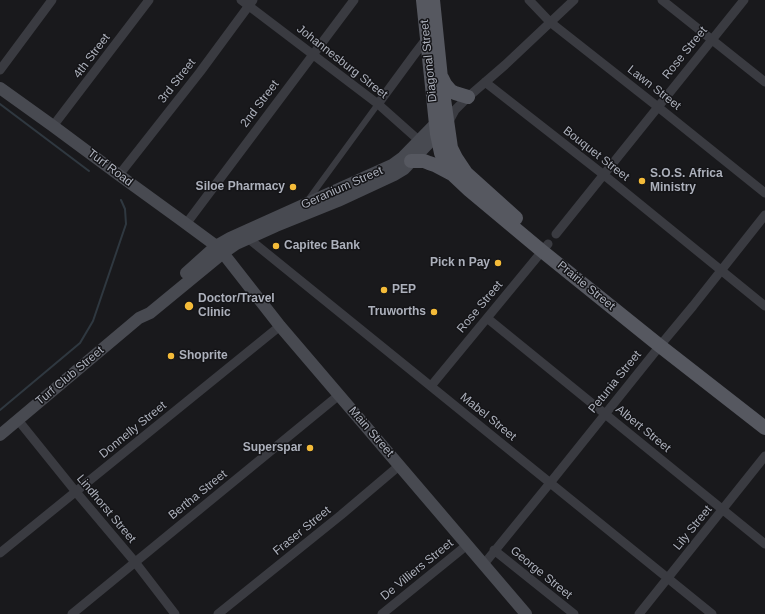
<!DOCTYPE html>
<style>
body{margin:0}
canvas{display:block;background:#19191c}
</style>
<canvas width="765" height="614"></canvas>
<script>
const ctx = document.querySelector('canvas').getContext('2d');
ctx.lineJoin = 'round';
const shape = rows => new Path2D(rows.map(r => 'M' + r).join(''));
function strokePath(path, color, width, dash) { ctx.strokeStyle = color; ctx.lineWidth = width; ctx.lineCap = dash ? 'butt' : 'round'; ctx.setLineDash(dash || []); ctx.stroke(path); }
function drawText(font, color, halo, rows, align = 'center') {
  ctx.font = font + ' Arial,sans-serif'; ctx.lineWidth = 3; ctx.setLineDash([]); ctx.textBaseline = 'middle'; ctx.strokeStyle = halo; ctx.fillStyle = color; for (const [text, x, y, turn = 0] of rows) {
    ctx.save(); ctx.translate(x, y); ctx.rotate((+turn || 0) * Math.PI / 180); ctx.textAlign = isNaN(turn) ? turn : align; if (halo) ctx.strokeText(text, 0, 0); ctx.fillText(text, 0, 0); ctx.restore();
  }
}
const stream = shape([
 [0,104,89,171],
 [0,410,80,343,93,321,126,224,125,209,121,200]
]);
const pedestrian = shape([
 [308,200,378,104]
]);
const minor = shape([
 [241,0,378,104,423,144],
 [529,0,550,22,658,107,765,193],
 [662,0,765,82],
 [0,70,52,0],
 [485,82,604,175,765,306],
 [378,104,414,55,427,38],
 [448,123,455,110,468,97,505,65,574,0],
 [53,126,149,0],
 [119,175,200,72,253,0],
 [186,224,354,0],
 [556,234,744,0],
 [249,239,712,614],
 [487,318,765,544],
 [431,386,548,244],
 [18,420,76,492,135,562,175,614],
 [494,550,574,614],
 [0,553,280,326],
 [484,564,550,483,663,342,693,306,765,215],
 [72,614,339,395],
 [218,614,341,515,400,465],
 [382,614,467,545],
 [639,614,765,456]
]);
const secondary = shape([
 [0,88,53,126,119,175,181,220,219,248,280,326,526,614],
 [186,273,216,246,230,238,392,165,403,157,441,118],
 [0,435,139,318,150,313,223,253,236,244,276,226,338,201,394,175,404,169,442,129]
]);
const primary = shape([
 [423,0,437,134,441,153,447,166,452,174,469,190,542,251,660,346,765,428],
 [433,0,441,78,451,148,456,158,466,173,516,218],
 [442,78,445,84,451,91,455,93,468,97],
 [411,161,424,161,429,163,435,165,452,174]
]);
const markers = [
 [642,181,4,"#f4bb39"],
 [293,187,4,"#f4bb39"],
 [276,246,4,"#f4bb39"],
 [498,263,4,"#f4bb39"],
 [384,290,4,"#f4bb39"],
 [189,306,5,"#f4bb39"],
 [434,312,4,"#f4bb39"],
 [171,356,4,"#f4bb39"],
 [310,448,4,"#f4bb39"]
];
const streetNames = [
 ["Rose Street",685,53,-51],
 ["4th Street",92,56,-53],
 ["Diagonal Street",429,61,-96],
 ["Johannesburg Street",342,62,38],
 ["3rd Street",177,81,-52],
 ["Lawn Street",654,88,38],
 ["2nd Street",260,104,-53],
 ["Bouquet Street",596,154,38],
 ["Turf Road",110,168,37],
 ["Geranium Street",342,188,-24],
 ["Prairie Street",586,286,39],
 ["Rose Street",480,307,-50],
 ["Turf Club Street",70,376,-40],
 ["Petunia Street",615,382,-51],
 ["Mabel Street",488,417,39],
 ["Albert Street",643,429,39],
 ["Donnelly Street",133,430,-39],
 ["Main Street",371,432,49],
 ["Bertha Street",198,495,-39],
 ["Lindhorst Street",106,509,50],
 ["Lily Street",693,528,-51],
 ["Fraser Street",302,531,-39],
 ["De Villiers Street",417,570,-39],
 ["George Street",541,573,39]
];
const poiNames = [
 ["S.O.S. Africa",650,174],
 ["Ministry",650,188],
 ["Siloe Pharmacy",285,187,"right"],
 ["Capitec Bank",284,246],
 ["Pick n Pay",490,263,"right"],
 ["PEP",392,290],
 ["Doctor/Travel",198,299],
 ["Clinic",198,313],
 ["Truworths",426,312,"right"],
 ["Shoprite",179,356],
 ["Superspar",302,448,"right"]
];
strokePath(stream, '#2f3840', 2);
strokePath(pedestrian, '#3a3b41', 6);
strokePath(minor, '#3a3b41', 9);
strokePath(secondary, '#484a51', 12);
strokePath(primary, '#565860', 14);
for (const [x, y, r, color] of markers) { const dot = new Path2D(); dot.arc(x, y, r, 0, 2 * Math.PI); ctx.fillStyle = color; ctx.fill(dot); strokePath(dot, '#141417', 1.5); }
drawText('12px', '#acb0bb', '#141417', streetNames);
drawText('bold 12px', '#acb0bb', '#141417', poiNames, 'left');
</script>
